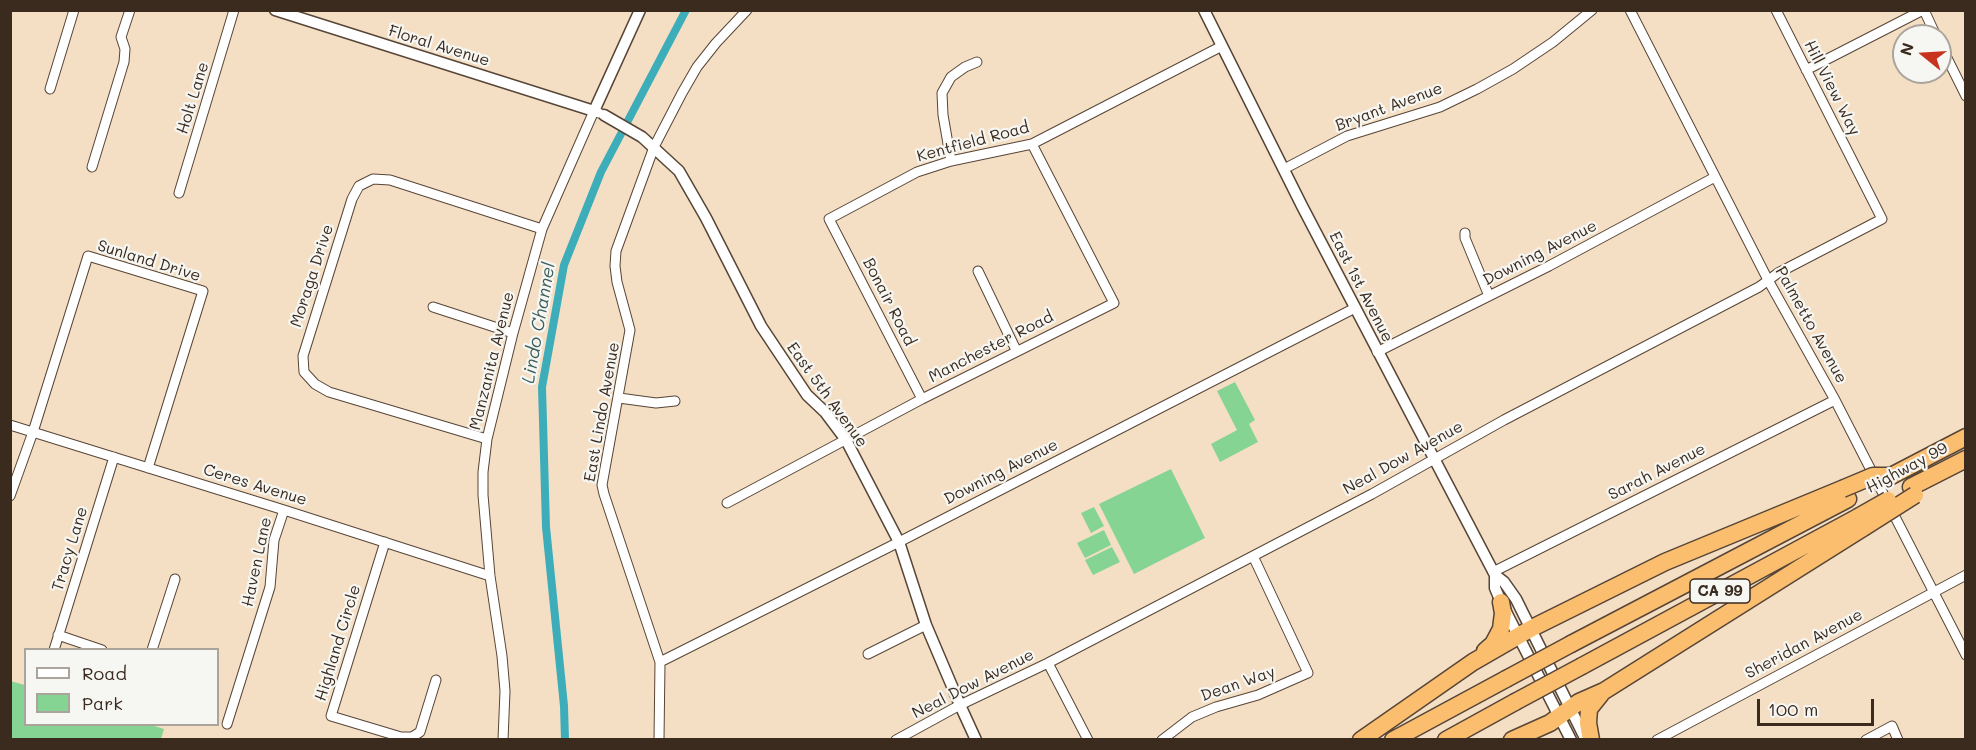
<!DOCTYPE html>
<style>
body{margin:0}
#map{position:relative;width:1976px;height:750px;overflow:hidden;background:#f4dfc4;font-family:Mali,sans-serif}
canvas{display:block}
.frame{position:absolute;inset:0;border:12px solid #3b2a1e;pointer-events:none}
.legend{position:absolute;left:24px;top:648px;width:195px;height:78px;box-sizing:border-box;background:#f6f6f2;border:2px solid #aba49d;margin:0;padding:8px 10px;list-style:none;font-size:18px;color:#3b2a1e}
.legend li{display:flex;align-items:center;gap:12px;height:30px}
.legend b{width:30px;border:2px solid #aba49d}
.north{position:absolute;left:1892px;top:24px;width:60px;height:60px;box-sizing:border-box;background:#f6f6f2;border:2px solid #aba49d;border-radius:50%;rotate:288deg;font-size:16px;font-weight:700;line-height:24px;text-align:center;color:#3b2a1e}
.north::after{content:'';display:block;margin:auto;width:21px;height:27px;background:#c8321e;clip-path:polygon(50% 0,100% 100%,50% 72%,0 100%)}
.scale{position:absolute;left:1757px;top:699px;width:117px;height:27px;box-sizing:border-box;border:3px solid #3b2a1e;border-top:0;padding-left:8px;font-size:18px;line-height:21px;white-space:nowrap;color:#3b2a1e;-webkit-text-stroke:4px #f6f6f2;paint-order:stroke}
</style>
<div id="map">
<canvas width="1976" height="750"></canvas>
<div class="frame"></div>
<ul class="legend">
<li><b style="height:8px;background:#fff"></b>Road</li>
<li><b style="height:16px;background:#85d493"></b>Park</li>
</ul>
<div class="north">N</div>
<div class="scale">100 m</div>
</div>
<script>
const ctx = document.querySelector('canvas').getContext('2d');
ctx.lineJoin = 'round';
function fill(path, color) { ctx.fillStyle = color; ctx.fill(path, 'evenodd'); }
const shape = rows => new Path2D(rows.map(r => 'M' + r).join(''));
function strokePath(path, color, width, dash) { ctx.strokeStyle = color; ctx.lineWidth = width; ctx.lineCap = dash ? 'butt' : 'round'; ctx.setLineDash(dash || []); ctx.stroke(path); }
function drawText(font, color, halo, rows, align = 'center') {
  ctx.font = font + ' Mali,sans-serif'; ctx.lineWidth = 4.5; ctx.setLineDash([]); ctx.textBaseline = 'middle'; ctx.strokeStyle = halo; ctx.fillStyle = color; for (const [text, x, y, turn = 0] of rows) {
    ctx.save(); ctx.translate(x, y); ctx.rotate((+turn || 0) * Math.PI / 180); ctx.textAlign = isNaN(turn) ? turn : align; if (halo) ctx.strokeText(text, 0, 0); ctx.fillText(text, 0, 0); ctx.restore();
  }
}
const green = shape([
 [1235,382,1255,420,1249,424,1258,442,1220,462,1211,444,1237,430,1217,391],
 [1171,469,1205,538,1134,574,1099,504],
 [1094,507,1104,526,1091,533,1081,513],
 [1104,530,1111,545,1085,558,1077,543],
 [1112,547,1120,562,1093,575,1085,560],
 [10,681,25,685,26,724,151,725,164,729,161,739,11,739]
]);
const canal = shape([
 [565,740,564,706,546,527,542,387,564,265,601,172,686,10]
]);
const minor = shape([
 [1630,10,1768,280,1835,400,1966,655],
 [1924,10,1936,36],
 [1940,44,1966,96],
 [1806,70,1923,10],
 [50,89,74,10],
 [951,161,943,115,942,93,951,77,965,67,977,62],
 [92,167,124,62,125,49,121,37,130,10],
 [1284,169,1347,136,1440,107,1477,89,1513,69,1553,42,1592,10],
 [179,193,234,10],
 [1465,233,1465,238,1489,296],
 [978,271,1016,350],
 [433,307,513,333],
 [1377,352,1549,266,1715,177],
 [619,398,656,403,675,401],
 [922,399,829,219,917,172,951,161,1032,144,1222,46],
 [10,425,284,510,490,576],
 [487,439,329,392,315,384,304,372,303,356,352,199,359,186,373,179,390,180,542,229],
 [10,496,33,432,88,256,203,291,148,468],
 [727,503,922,399,1114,303,1032,144],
 [385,542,331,716,401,737,412,737,420,732,436,680],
 [1493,572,1835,400],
 [58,635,102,650],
 [54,650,114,457],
 [152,650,175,579],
 [868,654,926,625],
 [660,662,899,542,1355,308],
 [1048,663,1088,740],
 [227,724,270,587,274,540,284,510],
 [503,740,505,691,502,656,490,576,483,495,483,472,487,439,513,333,542,229,594,111,599,113],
 [659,740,660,662,604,494,602,485,630,330,617,282,615,266,616,251,654,147,682,93,697,67,716,43,747,10],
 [896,740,960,705,1048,663,1372,494,1504,420,1759,287,1778,273,1882,219,1776,10],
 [1162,740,1192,717,1216,707,1258,695,1308,673,1253,556],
 [1657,740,1966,575],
 [1866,740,1892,726,1898,740]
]);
const tertiary = shape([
 [275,10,594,111,640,10],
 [1204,10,1302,206,1495,575,1495,588,1501,602,1571,740],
 [604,115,642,137,679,171,706,218,761,326,807,395,825,412,846,440,899,542,926,625,960,705,976,740],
 [1495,575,1504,582,1516,599,1586,740]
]);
const motorway = shape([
 [1891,476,1966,437],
 [1911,487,1966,459],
 [1571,644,1848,499],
 [1485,651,1493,644,1501,629,1503,613,1501,602],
 [1582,666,1858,517],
 [1361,740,1473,662,1532,628,1665,562,1842,489],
 [1393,740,1506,679],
 [1446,740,1515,702],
 [1512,740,1550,723,1579,702,1604,691,1863,528],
 [1591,740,1588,723,1589,709,1601,694]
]);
const motorwayBridge = shape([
 [1842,489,1873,476,1891,476],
 [1858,517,1888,500],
 [1863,528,1915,495],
 [1506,679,1571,644],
 [1515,702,1582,666]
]);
const shields = [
 [1720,591,60]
];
const shieldNames = [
 ["CA 99",1720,591]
];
const streetNames = [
 ["Floral Avenue",439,46,17],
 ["Hill View Way",1832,88,63],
 ["Holt Lane",193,98,-73],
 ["Bryant Avenue",1389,107,-20],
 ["Kentfield Road",973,142,-15],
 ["Downing Avenue",1540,253,-27],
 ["Sunland Drive",149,261,17],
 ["Moraga Drive",312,276,-72],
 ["East 1st Avenue",1361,287,63],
 ["Bonair Road",889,302,63],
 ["Palmetto Avenue",1811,325,61],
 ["Manchester Road",991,347,-27],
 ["Manzanita Avenue",492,361,-76],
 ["East 5th Avenue",827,395,54],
 ["East Lindo Avenue",602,412,-80],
 ["Neal Dow Avenue",1403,458,-29],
 ["Highway 99",1907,468,-28],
 ["Downing Avenue",1001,472,-27],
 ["Sarah Avenue",1657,472,-27],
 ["Ceres Avenue",255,485,17],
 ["Tracy Lane",70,549,-73],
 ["Haven Lane",257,562,-78],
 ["Highland Circle",338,643,-73],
 ["Sheridan Avenue",1804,644,-28],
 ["Neal Dow Avenue",973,684,-27],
 ["Dean Way",1238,684,-19]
];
const waterNames = [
 ["Lindo Channel",539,323,-80]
];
fill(green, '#85d493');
strokePath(canal, '#3dadb9', 8);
strokePath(minor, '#574537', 11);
strokePath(tertiary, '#574537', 13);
strokePath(motorway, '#574537', 19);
strokePath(minor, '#fff', 9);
strokePath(tertiary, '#fff', 10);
strokePath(motorway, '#fbbe6e', 16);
strokePath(motorwayBridge, '#574537', 19, []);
strokePath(motorwayBridge, '#fbbe6e', 16);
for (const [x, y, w] of shields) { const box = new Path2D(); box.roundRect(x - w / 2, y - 12, w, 24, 4.5); ctx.fillStyle = '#f6f6f2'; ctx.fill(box); strokePath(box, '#3b2a1e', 1.5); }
drawText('bold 15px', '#3b2a1e', null, shieldNames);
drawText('16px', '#3b2a1e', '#f6f6f2', streetNames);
drawText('italic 18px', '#3c5e5c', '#f6f6f2', waterNames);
</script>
